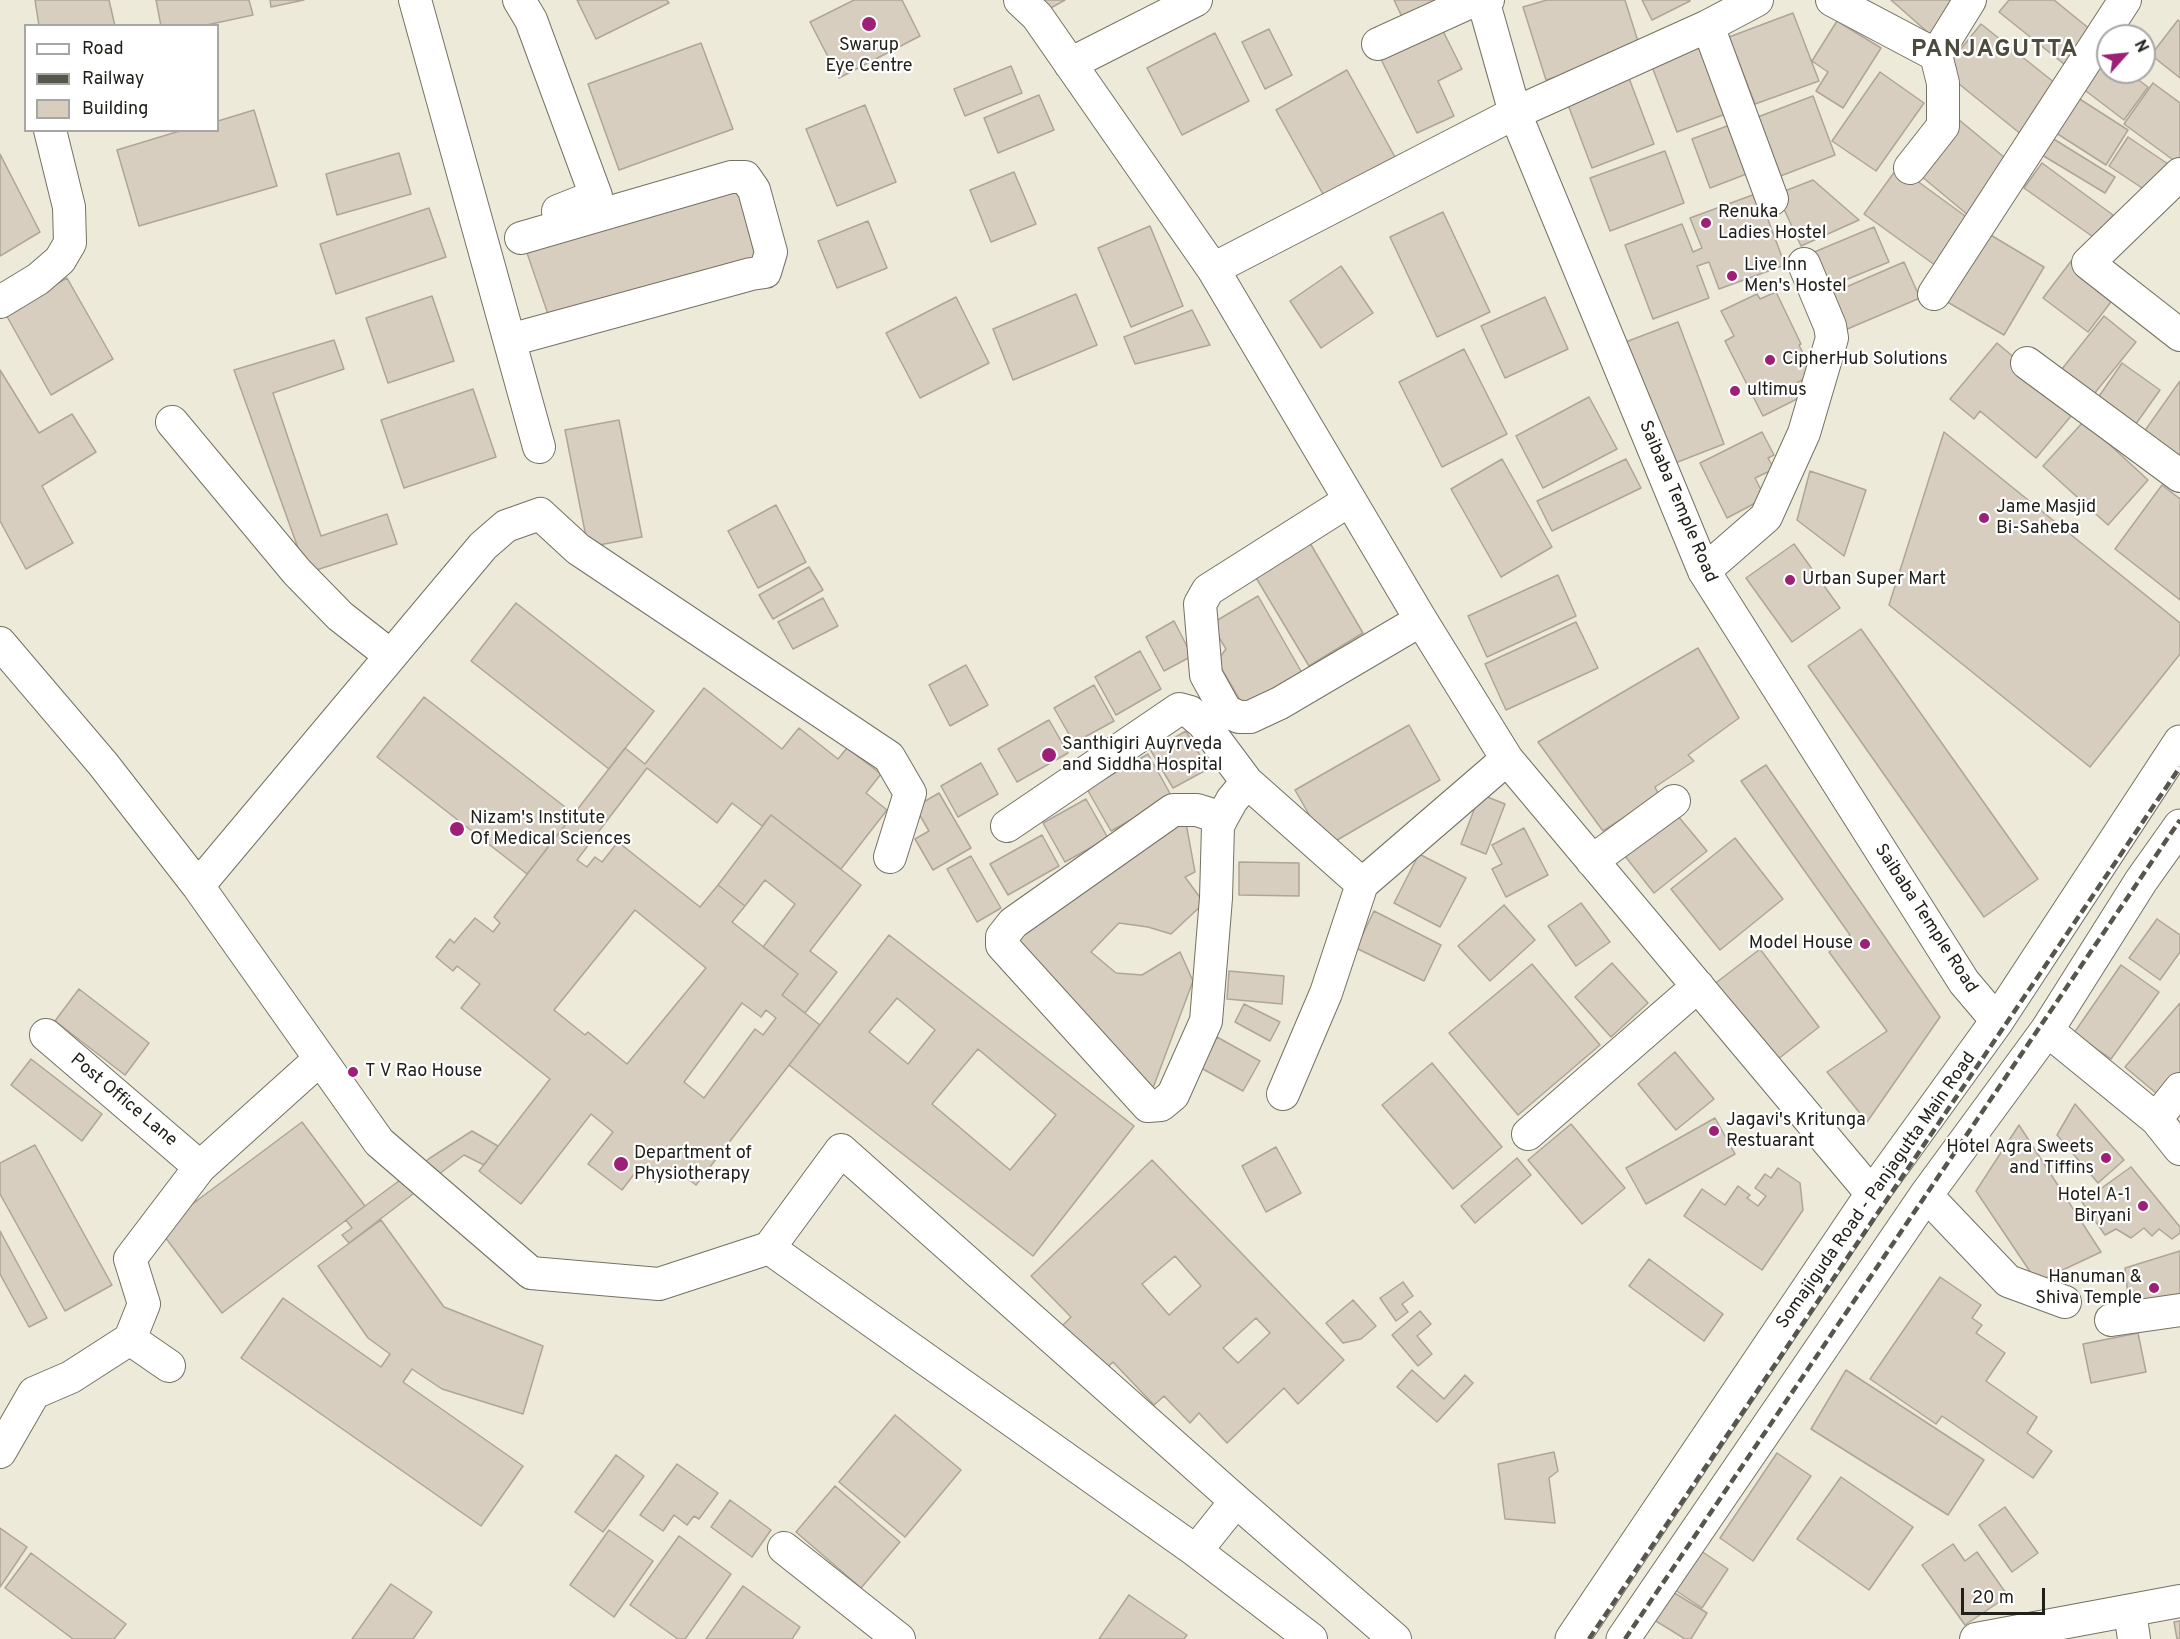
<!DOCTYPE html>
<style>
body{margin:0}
#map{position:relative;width:2180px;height:1639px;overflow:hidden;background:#edead9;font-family:Overpass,sans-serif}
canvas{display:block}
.legend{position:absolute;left:24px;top:24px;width:195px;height:108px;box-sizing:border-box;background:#fff;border:2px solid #a6a6a3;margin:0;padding:8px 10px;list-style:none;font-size:18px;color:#21201a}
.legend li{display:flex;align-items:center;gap:12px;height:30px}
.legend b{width:30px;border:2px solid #a6a6a3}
.north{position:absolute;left:2096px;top:24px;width:60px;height:60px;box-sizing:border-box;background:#fff;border:2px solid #a6a6a3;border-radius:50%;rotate:63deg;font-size:16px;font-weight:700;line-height:24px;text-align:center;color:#21201a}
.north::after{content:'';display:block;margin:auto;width:21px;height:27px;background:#9d2076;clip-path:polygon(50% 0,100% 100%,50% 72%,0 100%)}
.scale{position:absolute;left:1961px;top:1588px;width:84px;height:27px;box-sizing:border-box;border:3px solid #21201a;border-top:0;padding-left:8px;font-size:18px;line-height:21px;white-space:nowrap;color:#21201a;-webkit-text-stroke:4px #fff;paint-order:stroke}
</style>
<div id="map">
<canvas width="2180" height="1639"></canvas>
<ul class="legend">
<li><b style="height:8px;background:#fff"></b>Road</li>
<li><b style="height:8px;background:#57564d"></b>Railway</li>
<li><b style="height:16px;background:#d8cebf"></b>Building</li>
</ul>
<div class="north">N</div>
<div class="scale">20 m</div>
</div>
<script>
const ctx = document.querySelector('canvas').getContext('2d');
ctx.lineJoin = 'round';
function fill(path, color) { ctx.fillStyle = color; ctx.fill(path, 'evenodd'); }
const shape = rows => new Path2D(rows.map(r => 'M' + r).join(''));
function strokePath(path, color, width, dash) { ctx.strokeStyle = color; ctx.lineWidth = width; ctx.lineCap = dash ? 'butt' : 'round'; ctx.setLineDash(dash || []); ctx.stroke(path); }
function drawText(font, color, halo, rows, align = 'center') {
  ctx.font = font + ' Overpass,sans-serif'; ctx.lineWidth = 4.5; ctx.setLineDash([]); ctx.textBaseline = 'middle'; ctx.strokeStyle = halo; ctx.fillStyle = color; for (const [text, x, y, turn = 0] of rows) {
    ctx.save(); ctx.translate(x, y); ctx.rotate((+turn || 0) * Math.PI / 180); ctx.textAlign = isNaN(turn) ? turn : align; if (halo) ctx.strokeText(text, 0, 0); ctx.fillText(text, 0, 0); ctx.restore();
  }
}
const building = shape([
 [35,0,109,0,115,26,39,26,35,0],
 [156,0,249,0,253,15,202,26,161,26,156,0],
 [270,0,304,0,271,7,270,0],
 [577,0,667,0,669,3,596,39,577,0],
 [854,0,902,0,920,36,839,78,810,22,854,0],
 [1042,0,1065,0,1047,10,1042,0],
 [1394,0,1436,0,1402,17,1394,0],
 [1547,0,1625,0,1641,51,1546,80,1523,7,1547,0],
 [1642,0,1690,0,1690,1,1652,20,1642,0],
 [1891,0,1962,0,1932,36,1891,0],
 [2009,0,2054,0,2091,30,2064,64,1999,12,2009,0],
 [1793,13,1819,81,1755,104,1729,37,1793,13],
 [1437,19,1462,69,1438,81,1454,116,1417,133,1378,53,1437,19],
 [2178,20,2180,22,2180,78,2151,55,2178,20],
 [1837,21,1881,48,1843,108,1816,91,1828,72,1812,61,1837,21],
 [1981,24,2060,87,2022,135,1943,71,1981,24],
 [1269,29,1292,75,1265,89,1242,42,1269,29],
 [1215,33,1249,101,1182,135,1147,68,1215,33],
 [701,43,733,129,619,170,588,84,701,43],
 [1706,43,1731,112,1677,132,1651,64,1706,43],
 [2103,53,2108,57,2108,72,2128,72,2148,87,2124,120,2078,85,2103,53],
 [1011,66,1022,93,965,116,954,89,1011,66],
 [1347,70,1395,157,1324,196,1276,110,1347,70],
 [1880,72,1924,103,1876,171,1832,141,1880,72],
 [1627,73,1654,144,1592,168,1565,97,1627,73],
 [2153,83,2180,103,2180,157,2176,162,2124,124,2153,83],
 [1039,95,1054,130,998,153,984,118,1039,95],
 [1813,96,1835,155,1778,177,1755,118,1813,96],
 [2075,96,2128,130,2106,165,2053,131,2075,96],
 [865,105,896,182,837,206,806,129,865,105],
 [254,110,277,186,139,226,117,150,183,130,218,130,218,121,254,110],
 [1958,119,2010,162,1968,215,1915,171,1958,119],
 [1738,122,1757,170,1710,188,1692,139,1738,122],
 [2128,137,2171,166,2151,194,2109,166,2128,137],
 [2052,138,2115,177,2105,193,2042,155,2052,138],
 [1665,151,1684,203,1610,231,1590,178,1665,151],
 [399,153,411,194,337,215,326,174,399,153],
 [0,154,40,232,0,256,0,154],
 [2042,163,2113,215,2096,239,2024,188,2042,163],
 [1898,167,1972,221,1939,268,1864,214,1898,167],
 [1014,172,1036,224,991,242,970,190,1014,172],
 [1813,180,1859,220,1801,246,1777,194,1813,180],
 [737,188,756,259,551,323,526,250,737,188],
 [1758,193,1785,265,1719,289,1709,262,1697,266,1709,298,1653,319,1625,245,1682,224,1693,252,1702,248,1690,218,1758,193],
 [429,208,446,257,336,294,320,244,429,208],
 [1443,212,1490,312,1437,337,1390,237,1443,212],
 [868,221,887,268,837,288,818,241,868,221],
 [1150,226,1183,306,1131,327,1098,248,1150,226],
 [1874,227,1889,262,1826,288,1812,253,1874,227],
 [1984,231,2044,267,2004,335,1944,300,1984,231],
 [2072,260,2117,294,2088,332,2043,298,2072,260],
 [1904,262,1920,298,1845,330,1830,294,1904,262],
 [1341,266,1373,313,1321,348,1290,301,1341,266],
 [67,278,113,359,51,395,5,313,67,278],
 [1776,292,1801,344,1799,345,1813,374,1793,385,1799,398,1763,416,1725,341,1734,336,1721,311,1757,294,1760,299,1776,292],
 [1076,294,1097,345,1013,380,993,329,1076,294],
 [432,296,454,361,388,383,366,318,432,296],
 [956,297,989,363,920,398,886,333,956,297],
 [1545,297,1568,349,1505,378,1481,326,1545,297],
 [1192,310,1210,345,1135,364,1124,337,1192,310],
 [2104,316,2136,342,2090,399,2058,374,2104,316],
 [1678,322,1724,444,1670,465,1623,343,1678,322],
 [334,340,344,369,273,393,321,536,387,514,397,544,307,573,234,370,334,340],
 [1997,343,2076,410,2036,458,1980,411,1974,419,1950,399,1997,343],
 [1464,349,1507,434,1442,467,1399,382,1464,349],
 [2122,363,2160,390,2128,435,2091,408,2122,363],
 [0,370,39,433,72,414,96,452,42,486,73,543,26,569,0,521,0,370],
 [2180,381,2180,468,2139,439,2180,381],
 [473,389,496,457,404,488,381,420,473,389],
 [1589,397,1617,449,1543,488,1516,436,1589,397],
 [619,420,642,537,588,547,565,430,619,420],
 [2084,421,2148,480,2108,525,2043,466,2084,421],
 [1762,432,1774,455,1768,458,1774,469,1755,478,1765,498,1727,518,1700,463,1762,432],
 [1944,432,2180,623,2180,654,2090,767,1889,605,1944,432],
 [1502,459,1552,547,1501,577,1451,489,1502,459],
 [1626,459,1641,488,1552,531,1537,501,1626,459],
 [1810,471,1866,490,1844,556,1797,520,1810,471],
 [2162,485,2180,499,2180,600,2115,549,2162,485],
 [776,505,806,562,758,588,728,531,776,505],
 [1307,538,1363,633,1309,666,1252,571,1307,538],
 [1794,544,1840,608,1792,642,1746,578,1794,544],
 [809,567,823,590,773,619,759,595,809,567],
 [1558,575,1576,616,1487,657,1468,616,1558,575],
 [1258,596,1302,673,1244,707,1217,661,1226,649,1211,624,1258,596],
 [823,598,838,626,793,649,778,622,823,598],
 [516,603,654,711,609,769,471,661,516,603],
 [1174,621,1192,656,1164,671,1146,637,1174,621],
 [1576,622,1598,668,1506,710,1485,664,1576,622],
 [1861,629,2038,879,1984,917,1808,666,1861,629],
 [1698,648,1739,718,1688,755,1694,761,1655,787,1659,795,1603,831,1538,742,1698,648],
 [1140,651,1161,689,1116,715,1095,677,1140,651],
 [966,665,988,705,950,726,929,685,966,665],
 [1094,685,1114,721,1074,743,1054,708,1094,685],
 [704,688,782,749,799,728,838,759,847,748,881,774,866,793,887,810,841,869,771,815,762,826,732,803,717,823,647,768,577,860,587,867,595,857,602,862,618,842,700,907,718,885,745,906,732,922,798,974,782,995,820,1025,696,1185,672,1167,658,1184,638,1169,622,1190,588,1164,613,1132,591,1114,521,1204,479,1171,550,1079,461,1008,480,984,457,966,453,971,436,957,450,939,454,943,475,918,493,932,500,923,494,917,625,748,645,764,704,688],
 [635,910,706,968,627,1064,588,1032,585,1035,554,1010,635,910],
 [742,1003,761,1017,766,1010,776,1018,763,1035,755,1029,704,1098,684,1082,742,1003],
 [424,697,574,814,527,874,377,757,424,697],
 [1049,720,1068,753,1017,782,998,749,1049,720],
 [1409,725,1440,780,1327,846,1295,790,1409,725],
 [1186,731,1208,769,1173,788,1151,751,1186,731],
 [1148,754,1172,797,1111,831,1087,789,1148,754],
 [981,763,998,794,958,817,941,786,981,763],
 [1766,765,1940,1017,1867,1122,1827,1072,1887,1031,1829,952,1850,935,1741,781,1766,765],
 [939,793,971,848,933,870,915,839,929,831,915,807,939,793],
 [1480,794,1505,804,1486,854,1461,844,1480,794],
 [1086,799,1108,838,1065,862,1043,823,1086,799],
 [1673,810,1707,851,1654,893,1621,851,1673,810],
 [771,815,861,885,810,951,837,972,805,1013,782,995,798,974,763,947,795,904,765,880,745,906,718,885,771,815],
 [1186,823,1195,872,1185,877,1204,903,1171,934,1148,927,1119,923,1091,952,1116,973,1142,975,1180,952,1193,981,1150,1096,1012,939,1157,828,1186,823],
 [1524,828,1548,875,1506,897,1492,869,1502,864,1492,845,1524,828],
 [1042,835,1059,866,1008,895,990,864,1042,835],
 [1735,838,1783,899,1720,950,1671,889,1735,838],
 [1419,854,1466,878,1440,927,1394,903,1419,854],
 [971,856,1001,908,977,922,947,869,971,856],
 [1239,862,1299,863,1299,896,1239,895,1239,862],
 [1581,903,1610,942,1576,966,1548,926,1581,903],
 [1504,905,1535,940,1490,981,1458,946,1504,905],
 [1374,911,1441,945,1424,981,1356,948,1374,911],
 [2157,919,2180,935,2180,952,2160,980,2129,958,2157,919],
 [889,935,1134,1126,1033,1256,789,1065,889,935],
 [897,998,935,1030,908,1064,869,1032,897,998],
 [978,1049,1056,1115,1010,1170,932,1104,978,1049],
 [1760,949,1819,1027,1773,1063,1713,985,1760,949],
 [1612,963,1648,1003,1611,1037,1575,997,1612,963],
 [1532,964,1600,1045,1518,1115,1449,1033,1532,964],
 [2121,965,2159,992,2111,1059,2074,1033,2121,965],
 [1229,971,1284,976,1282,1004,1227,999,1229,971],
 [79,989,149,1043,125,1075,55,1021,79,989],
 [2180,1003,2180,1079,2163,1099,2125,1067,2180,1003],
 [1244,1004,1280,1022,1270,1041,1235,1022,1244,1004],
 [1217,1037,1260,1061,1243,1091,1201,1068,1217,1037],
 [1675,1052,1714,1099,1676,1130,1638,1084,1675,1052],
 [31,1059,102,1114,82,1141,11,1085,31,1059],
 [1432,1063,1502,1147,1453,1189,1382,1105,1432,1063],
 [2075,1104,2124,1160,2098,1183,2057,1135,2075,1104],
 [1715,1118,1735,1154,1646,1204,1626,1168,1715,1118],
 [302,1122,365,1206,222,1313,159,1229,302,1122],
 [1571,1124,1625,1188,1582,1224,1528,1160,1571,1124],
 [2019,1125,2101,1252,2037,1282,1976,1191,2019,1125],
 [472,1131,498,1146,484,1165,464,1155,349,1243,342,1235,352,1228,346,1220,430,1158,472,1131],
 [35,1145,112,1285,65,1311,0,1194,0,1163,35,1145],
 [1276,1147,1301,1193,1266,1212,1242,1166,1276,1147],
 [1517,1158,1531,1175,1475,1223,1461,1206,1517,1158],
 [1152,1160,1344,1360,1298,1404,1284,1388,1227,1443,1199,1413,1190,1423,1164,1396,1154,1405,1113,1362,1099,1375,1057,1331,1071,1317,1031,1276,1152,1160],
 [1175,1256,1201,1286,1169,1315,1142,1284,1175,1256],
 [1256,1318,1270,1333,1238,1363,1223,1348,1256,1318],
 [2131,1167,2180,1227,2180,1233,2172,1239,2159,1229,2152,1236,2144,1228,2131,1238,2116,1229,2105,1235,2082,1202,2131,1167],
 [1778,1168,1800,1183,1803,1210,1762,1270,1684,1216,1702,1189,1725,1205,1738,1186,1750,1195,1747,1198,1758,1206,1766,1196,1755,1188,1765,1174,1771,1178,1778,1168],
 [381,1220,444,1307,543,1346,523,1414,442,1389,412,1369,403,1382,523,1466,481,1526,241,1358,283,1298,381,1367,390,1354,368,1338,318,1266,381,1220],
 [0,1231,47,1318,29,1327,0,1274,0,1231],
 [2180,1251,2180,1307,2130,1314,2125,1268,2180,1251],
 [1649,1259,1723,1314,1704,1341,1629,1286,1649,1259],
 [1940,1277,1981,1305,1972,1318,1982,1325,1976,1333,2005,1353,1986,1381,2037,1417,2027,1433,2052,1451,2033,1478,1942,1416,1936,1424,1870,1379,1940,1277],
 [1403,1282,1413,1296,1402,1304,1408,1312,1396,1321,1380,1298,1403,1282],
 [1353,1300,1376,1326,1361,1339,1343,1343,1326,1323,1353,1300],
 [1420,1311,1431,1324,1417,1336,1432,1354,1418,1366,1392,1335,1420,1311],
 [2138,1333,2146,1372,2091,1383,2083,1344,2138,1333],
 [1412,1370,1444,1399,1465,1375,1473,1383,1437,1422,1397,1387,1412,1370],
 [1846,1370,1984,1460,1948,1515,1811,1429,1846,1370],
 [895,1415,961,1470,905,1537,839,1482,895,1415],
 [1554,1452,1558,1471,1549,1478,1555,1523,1505,1519,1498,1464,1554,1452],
 [1777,1453,1811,1476,1753,1561,1720,1538,1777,1453],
 [616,1455,644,1476,603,1532,575,1512,616,1455],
 [677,1464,718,1493,699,1519,694,1516,687,1525,674,1515,663,1531,640,1515,677,1464],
 [1841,1477,1913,1527,1869,1590,1797,1539,1841,1477],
 [835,1486,900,1542,861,1588,796,1532,835,1486],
 [730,1500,771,1530,752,1557,711,1527,730,1500],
 [2005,1507,2038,1553,2012,1572,1979,1525,2005,1507],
 [0,1528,27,1547,0,1587,0,1528],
 [609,1530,653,1561,614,1617,570,1585,609,1530],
 [679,1536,731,1574,685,1639,678,1639,630,1605,679,1536],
 [1953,1544,1965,1561,1977,1552,2008,1596,1965,1625,1922,1565,1953,1544],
 [1698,1549,1728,1569,1702,1608,1672,1588,1698,1549],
 [31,1553,126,1624,114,1639,73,1639,5,1588,31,1553],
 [391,1584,432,1612,413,1639,352,1639,391,1584],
 [743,1586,800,1627,792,1639,706,1639,743,1586],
 [1668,1589,1707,1613,1691,1639,1685,1639,1651,1618,1668,1589],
 [1129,1595,1187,1635,1184,1639,1099,1639,1129,1595],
 [2180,1621,2180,1639,2177,1639,2174,1622,2180,1621]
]);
const minor = shape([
 [415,0,539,447],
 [519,0,531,20,596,196,558,211],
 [1020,0,1037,16,1213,269,1421,620,1507,759,1872,1194],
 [1483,0,1515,113,1704,571,1964,982,1997,1021],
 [1832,0,1936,55,1970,0],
 [1708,26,1772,199],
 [1378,44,1466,4,1488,0],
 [1070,64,1196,0],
 [1910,168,1943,126,1943,83,1936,55],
 [2180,174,2088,263,2180,335],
 [1213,269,1515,113,1708,26,1757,0],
 [1934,294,2125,0],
 [0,302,38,279,60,260,70,243,69,207,50,130],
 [510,340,751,274,765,272,771,252,754,190,745,177,731,177,521,238],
 [2027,363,2180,476],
 [172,422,297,572,340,616,391,656],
 [1350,500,1208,590,1200,604,1206,675,1226,711,1239,717,1250,717,1280,703,1421,620],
 [1704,571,1766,517,1804,433,1832,338,1830,326,1804,264],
 [0,643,103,764,198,886],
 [1222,818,1197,810,1173,810,1013,923,1002,937,1002,945,1148,1106,1161,1105,1173,1095,1206,1021,1216,898,1218,826,1222,818,1232,800,1247,782],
 [1007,826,1179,709,1190,712,1203,723,1247,782,1362,884,1507,759],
 [890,857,910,793,889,757,578,549,540,514,506,526,483,546,198,886,379,1142,531,1273,659,1284,769,1248,841,1150,1236,1501,1395,1639],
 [1592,861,1674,801],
 [2047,1030,2156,1119,2180,1149],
 [46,1035,200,1167],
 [1283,1094,1326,993,1362,884],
 [2156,1119,2180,1089],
 [1528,1134,1698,986],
 [1926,1195,2008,1281,2065,1302],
 [769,1248,1196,1551,1311,1639],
 [2111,1320,2180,1310],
 [130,1339,144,1304,130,1259,200,1167,320,1059],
 [0,1452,34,1393,71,1377,130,1339,169,1366],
 [784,1548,899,1639],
 [1196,1551,1236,1501],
 [2130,1611,2134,1639],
 [1976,1639,2180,1601]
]);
const highway = shape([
 [1572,1639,1872,1194,1997,1021,2180,742],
 [1623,1639,1926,1195,2047,1030,2141,881,2180,826]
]);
const rail = shape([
 [1589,1639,2180,767],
 [1625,1639,2180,820]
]);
const markers = [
 [869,24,8,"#9d2076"],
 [1706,223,6,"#9d2076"],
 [1732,276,6,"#9d2076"],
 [1770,360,6,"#9d2076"],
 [1735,391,6,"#9d2076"],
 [1984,518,6,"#9d2076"],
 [1790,580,6,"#9d2076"],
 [1049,755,8,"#9d2076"],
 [457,829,8,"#9d2076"],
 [1865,944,6,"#9d2076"],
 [353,1072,6,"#9d2076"],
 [1714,1131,6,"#9d2076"],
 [2106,1158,6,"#9d2076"],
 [621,1164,8,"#9d2076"],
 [2143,1206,6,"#9d2076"],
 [2154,1288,6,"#9d2076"]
];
const poiNames = [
 ["Swarup",869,46,"center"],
 ["Eye Centre",869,67,"center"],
 ["Renuka",1718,213],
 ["Ladies Hostel",1718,234],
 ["Live Inn",1744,266],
 ["Men's Hostel",1744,287],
 ["CipherHub Solutions",1782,360],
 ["ultimus",1747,391],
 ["Jame Masjid",1996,508],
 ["Bi-Saheba",1996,529],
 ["Urban Super Mart",1802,580],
 ["Santhigiri Auyrveda",1062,745],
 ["and Siddha Hospital",1062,766],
 ["Nizam's Institute",470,819],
 ["Of Medical Sciences",470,840],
 ["Model House",1853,944,"right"],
 ["T V Rao House",365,1072],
 ["Jagavi's Kritunga",1726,1121],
 ["Restuarant",1726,1142],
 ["Hotel Agra Sweets",2094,1148,"right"],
 ["and Tiffins",2094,1169,"right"],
 ["Department of",634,1154],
 ["Physiotherapy",634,1175],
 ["Hotel A-1",2131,1196,"right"],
 ["Biryani",2131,1217,"right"],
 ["Hanuman &",2142,1278,"right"],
 ["Shiva Temple",2142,1299,"right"]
];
const streetNames = [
 ["Saibaba Temple Road",1677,502,67],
 ["Saibaba Temple Road",1925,919,57],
 ["Post Office Lane",123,1101,40],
 ["Somajiguda Road - Panjagutta Main Road",1877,1191,-55]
];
const districtNames = [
 ["PANJAGUTTA",1995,51]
];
fill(building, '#d8cebf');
strokePath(building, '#afa597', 1.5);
strokePath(minor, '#747262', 34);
strokePath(highway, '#747262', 35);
strokePath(minor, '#fff', 32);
strokePath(highway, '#fff', 33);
strokePath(rail, '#57564d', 4.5, [9, 4.5]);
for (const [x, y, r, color] of markers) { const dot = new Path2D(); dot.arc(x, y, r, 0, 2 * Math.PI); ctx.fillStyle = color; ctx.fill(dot); strokePath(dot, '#fff', 2); }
drawText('18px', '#21201a', '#fff', poiNames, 'left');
drawText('18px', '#21201a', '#fff', streetNames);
ctx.letterSpacing = '1.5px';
drawText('bold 24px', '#4d4b3d', '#fff', districtNames);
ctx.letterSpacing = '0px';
</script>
